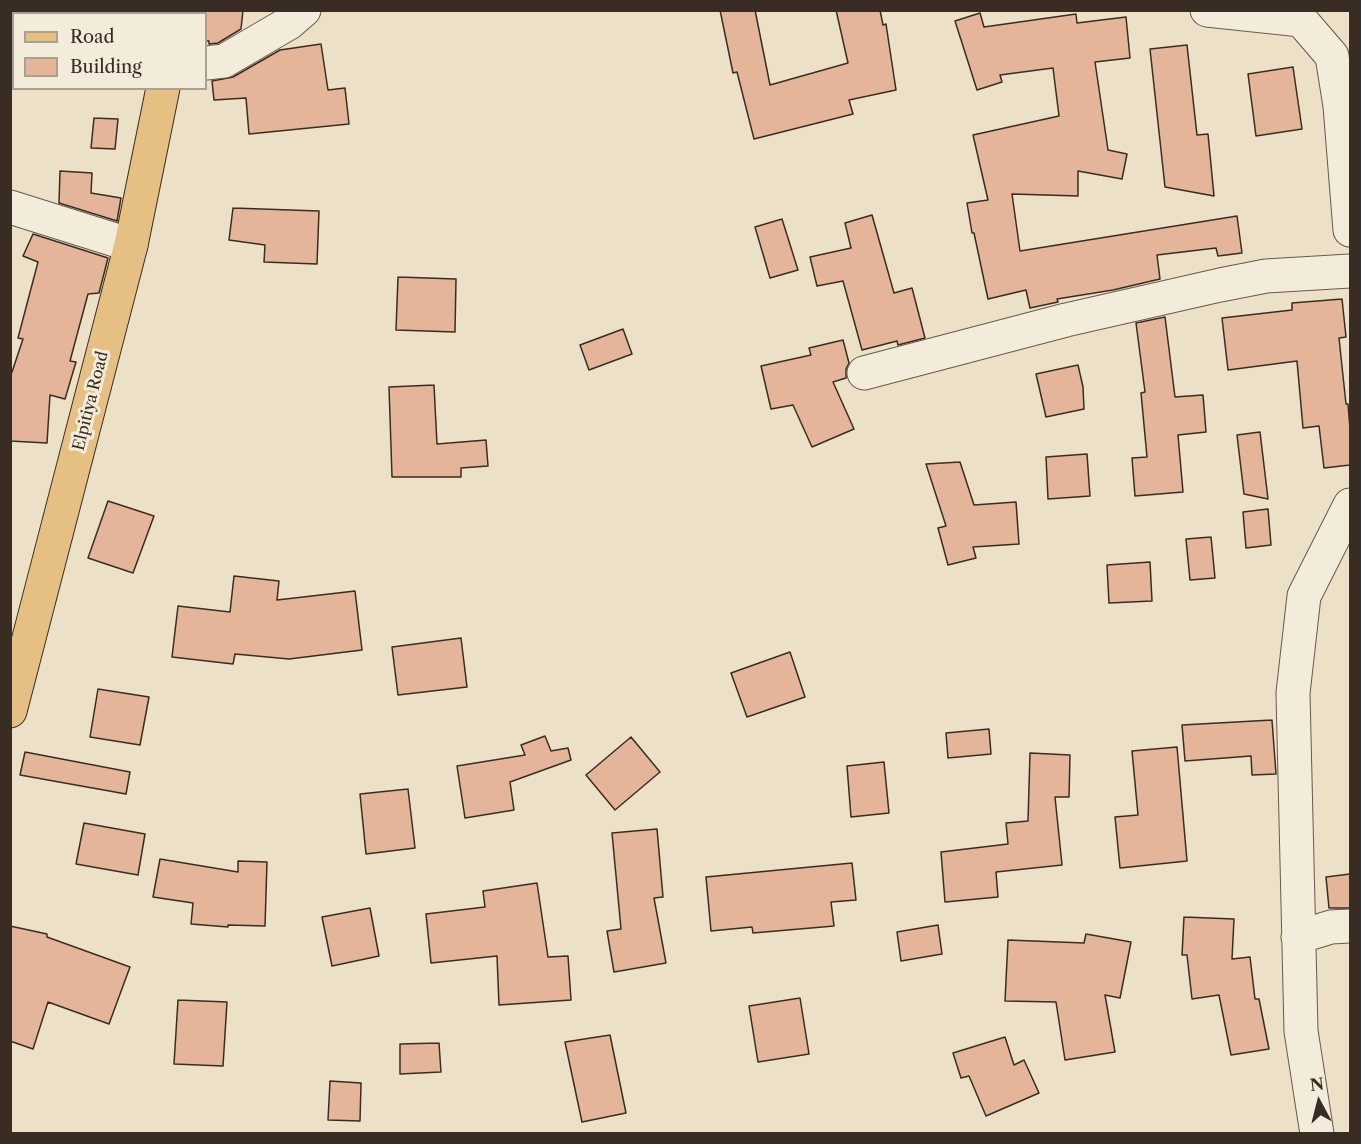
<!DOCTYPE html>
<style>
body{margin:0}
#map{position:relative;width:1361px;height:1144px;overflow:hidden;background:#ece1c6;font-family:"Libre Caslon Text",serif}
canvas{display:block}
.frame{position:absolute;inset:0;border:12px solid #392d23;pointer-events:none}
.legend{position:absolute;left:12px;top:12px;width:195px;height:78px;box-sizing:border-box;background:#f3ecda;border:2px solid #a9a091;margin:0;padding:8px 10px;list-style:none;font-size:18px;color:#392d23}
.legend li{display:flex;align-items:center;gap:12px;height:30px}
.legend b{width:30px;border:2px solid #a9a091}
.north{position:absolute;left:1289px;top:1072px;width:60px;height:60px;-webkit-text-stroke:4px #f3ecda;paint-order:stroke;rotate:353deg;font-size:16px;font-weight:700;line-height:24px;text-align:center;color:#392d23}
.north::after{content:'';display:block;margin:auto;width:21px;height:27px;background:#392d23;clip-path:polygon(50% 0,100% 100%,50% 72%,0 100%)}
</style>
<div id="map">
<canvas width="1361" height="1144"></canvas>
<div class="frame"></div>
<ul class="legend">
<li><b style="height:8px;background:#e6c083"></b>Road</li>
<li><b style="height:16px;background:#e4b598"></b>Building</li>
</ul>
<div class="north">N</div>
</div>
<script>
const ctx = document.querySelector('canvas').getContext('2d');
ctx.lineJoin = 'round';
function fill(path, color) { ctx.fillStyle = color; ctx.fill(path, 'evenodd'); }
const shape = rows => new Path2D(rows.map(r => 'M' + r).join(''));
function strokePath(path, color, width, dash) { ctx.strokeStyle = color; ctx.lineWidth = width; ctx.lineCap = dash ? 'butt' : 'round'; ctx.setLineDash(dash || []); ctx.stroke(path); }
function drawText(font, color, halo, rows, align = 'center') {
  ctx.font = font + ' "Libre Caslon Text",serif'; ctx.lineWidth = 6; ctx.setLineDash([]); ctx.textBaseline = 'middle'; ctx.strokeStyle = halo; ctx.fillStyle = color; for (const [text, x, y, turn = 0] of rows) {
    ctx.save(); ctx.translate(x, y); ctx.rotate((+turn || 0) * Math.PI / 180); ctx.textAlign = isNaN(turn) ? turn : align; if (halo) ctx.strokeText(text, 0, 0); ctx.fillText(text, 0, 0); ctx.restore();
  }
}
const building = shape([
 [206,10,243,10,241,29,218,43,209,44,209,41,206,41,206,10],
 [720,10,755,10,770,85,848,63,836,10,880,10,883,25,886,24,896,90,849,100,853,114,754,139,737,72,733,73,720,10],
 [980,13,984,27,1076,14,1077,23,1126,17,1130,58,1095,62,1108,150,1127,154,1122,179,1078,171,1078,196,1012,194,1020,251,1237,216,1242,253,1218,256,1216,248,1157,255,1160,279,1113,290,1057,299,1058,302,1030,308,1026,290,988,299,974,233,972,233,967,203,988,200,973,135,1059,116,1053,68,1000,75,1002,82,977,90,955,21,980,13],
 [321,44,328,90,345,88,349,124,249,134,246,98,214,100,212,81,233,77,280,50,321,44],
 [1187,45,1197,135,1208,134,1214,196,1165,187,1150,49,1187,45],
 [1293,67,1302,129,1256,136,1248,74,1293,67],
 [94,118,118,119,115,149,91,148,94,118],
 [60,171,92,173,91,193,121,198,117,221,59,203,60,171],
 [233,208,319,211,317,264,264,262,265,245,229,240,233,208],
 [872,215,894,293,912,288,925,338,898,345,897,341,862,350,843,281,817,286,810,257,851,248,845,223,872,215],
 [782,219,798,270,770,278,755,227,782,219],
 [33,234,108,258,99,293,88,294,70,361,76,362,65,399,50,395,47,443,10,441,10,378,23,339,18,338,38,262,23,256,33,234],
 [398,277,456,279,455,332,396,330,398,277],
 [1342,299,1346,337,1339,338,1346,404,1348,404,1350,429,1350,465,1324,468,1319,426,1303,428,1297,361,1228,370,1222,318,1292,310,1292,303,1342,299],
 [1165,317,1175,397,1203,395,1206,432,1178,435,1183,492,1135,496,1132,458,1147,457,1141,393,1145,392,1136,323,1165,317],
 [623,329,632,354,589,370,580,345,623,329],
 [843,340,849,363,846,369,846,378,833,382,854,429,812,447,793,405,771,409,761,366,811,355,809,348,843,340],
 [1078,365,1083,387,1084,409,1046,417,1036,374,1078,365],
 [434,385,437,444,486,440,488,466,461,468,461,477,392,477,389,387,434,385],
 [1260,432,1268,499,1244,494,1237,435,1260,432],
 [1087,454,1090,496,1048,499,1046,457,1087,454],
 [960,462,974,505,1016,502,1019,544,973,547,976,558,948,565,938,528,946,526,926,464,960,462],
 [108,501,154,516,133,573,88,558,108,501],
 [1268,509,1271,545,1246,548,1243,512,1268,509],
 [1211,537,1215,578,1190,580,1186,539,1211,537],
 [1150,562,1152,601,1109,603,1107,565,1150,562],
 [234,576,279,581,277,600,355,591,362,650,289,659,235,654,233,664,172,657,178,606,230,612,234,576],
 [461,638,467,687,398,695,392,647,461,638],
 [790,652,805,697,747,717,731,673,790,652],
 [98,689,149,697,140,745,90,737,98,689],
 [1272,720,1276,774,1252,775,1251,756,1185,761,1182,725,1272,720],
 [989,729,991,754,948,758,946,733,989,729],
 [545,736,551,751,568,748,571,760,510,782,514,810,465,818,457,766,525,755,521,745,545,736],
 [631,737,660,772,615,810,586,775,631,737],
 [1177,747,1187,861,1120,868,1115,817,1138,815,1132,751,1177,747],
 [25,752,130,772,126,794,20,775,25,752],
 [1030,753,1070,755,1069,797,1055,797,1062,865,996,872,998,897,945,902,941,852,1008,844,1006,823,1028,821,1030,753],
 [884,762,889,813,851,817,847,766,884,762],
 [408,789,415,848,366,854,360,794,408,789],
 [84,823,145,834,138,875,76,864,84,823],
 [657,829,663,897,654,898,666,963,614,972,607,931,621,929,612,833,657,829],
 [160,859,238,872,238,861,267,862,265,926,228,925,228,927,191,924,193,903,153,897,160,859],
 [852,863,856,900,831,902,834,926,753,933,752,927,711,931,706,877,852,863],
 [1350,874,1350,908,1329,908,1326,877,1350,874],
 [537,883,548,957,568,956,571,1000,499,1005,497,956,431,963,426,914,485,907,483,891,537,883],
 [370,908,379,956,332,966,322,917,370,908],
 [1184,917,1234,919,1232,959,1250,957,1255,999,1259,999,1269,1049,1231,1055,1219,995,1192,999,1187,955,1182,955,1184,917],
 [938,925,942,954,901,961,897,932,938,925],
 [10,926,47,934,47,937,130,967,109,1024,48,1002,33,1049,10,1041,10,926],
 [1086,934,1131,942,1120,998,1105,995,1115,1052,1065,1060,1056,1002,1005,1001,1008,940,1084,943,1086,934],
 [800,998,809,1054,758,1062,749,1006,800,998],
 [178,1000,227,1002,223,1066,174,1064,178,1000],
 [610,1035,626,1113,582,1122,565,1042,610,1035],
 [1005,1037,1014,1065,1024,1060,1039,1093,986,1116,969,1076,961,1078,953,1053,1005,1037],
 [439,1043,441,1072,400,1074,400,1044,439,1043],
 [330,1081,361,1083,360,1121,328,1120,330,1081]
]);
const minor = shape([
 [1207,10,1301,20,1332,56,1340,106,1350,230],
 [206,63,224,61,289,23,304,10],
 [10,207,131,245],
 [864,373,1066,320,1220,285,1266,276,1350,271],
 [1298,937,1331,927,1350,926],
 [1317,1134,1301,1031,1293,693,1304,596,1350,505]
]);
const major = shape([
 [179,14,180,10],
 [10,711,131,245,163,88]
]);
const streetNames = [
 ["Elpitiya Road",91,401,-76]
];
fill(building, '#e4b598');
strokePath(building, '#392d23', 1.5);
strokePath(minor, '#665a4c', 35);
strokePath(major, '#392d23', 35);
strokePath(minor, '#f3ecda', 33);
strokePath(major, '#e6c083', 33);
drawText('16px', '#392d23', '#f3ecda', streetNames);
</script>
